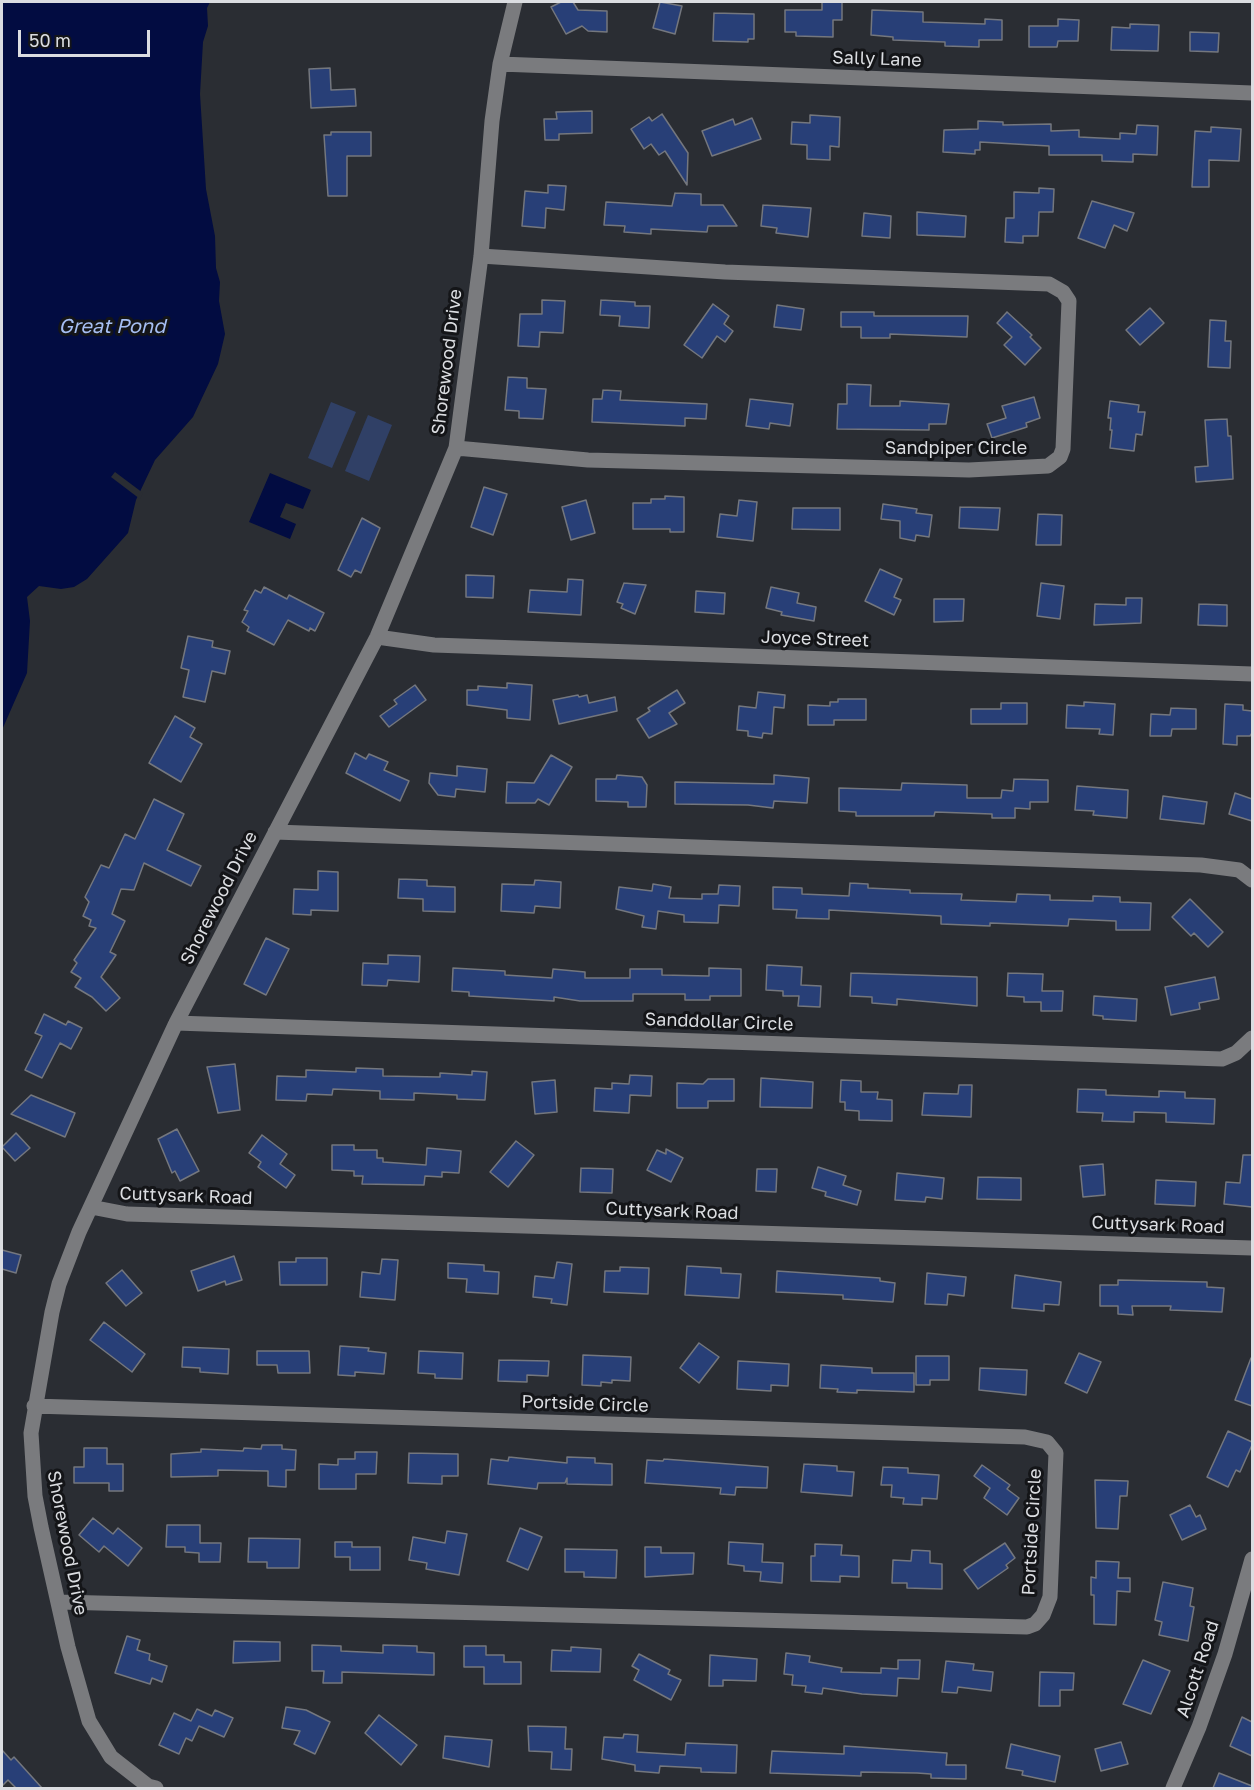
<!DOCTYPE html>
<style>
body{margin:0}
#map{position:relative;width:1254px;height:1790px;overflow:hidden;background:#2a2d33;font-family:"Golos Text",sans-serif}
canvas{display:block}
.frame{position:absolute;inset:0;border:3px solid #dbdde1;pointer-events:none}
.scale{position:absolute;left:18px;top:30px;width:132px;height:27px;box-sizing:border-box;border:3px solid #dbdde1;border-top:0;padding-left:8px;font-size:18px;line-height:21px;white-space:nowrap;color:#dbdde1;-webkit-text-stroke:4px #141518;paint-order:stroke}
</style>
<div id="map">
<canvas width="1254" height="1790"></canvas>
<div class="frame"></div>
<div class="scale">50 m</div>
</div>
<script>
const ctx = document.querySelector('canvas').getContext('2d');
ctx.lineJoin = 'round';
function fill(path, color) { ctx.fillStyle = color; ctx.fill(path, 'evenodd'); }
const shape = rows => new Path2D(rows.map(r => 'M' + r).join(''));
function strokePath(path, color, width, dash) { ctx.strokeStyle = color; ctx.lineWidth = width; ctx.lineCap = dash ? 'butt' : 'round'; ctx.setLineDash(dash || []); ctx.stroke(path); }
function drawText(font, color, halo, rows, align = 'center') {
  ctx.font = font + ' "Golos Text",sans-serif'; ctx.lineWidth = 6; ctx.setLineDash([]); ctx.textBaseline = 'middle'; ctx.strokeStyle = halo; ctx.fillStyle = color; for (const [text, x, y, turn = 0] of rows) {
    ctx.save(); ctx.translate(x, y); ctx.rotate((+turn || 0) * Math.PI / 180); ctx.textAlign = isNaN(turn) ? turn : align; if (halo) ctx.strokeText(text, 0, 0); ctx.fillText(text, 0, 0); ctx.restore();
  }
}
const green = shape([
 [331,402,356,412,332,468,308,458],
 [368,415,392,425,369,481,345,471]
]);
const water = shape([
 [2,2,210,2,207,8,208,26,203,42,200,94,206,189,215,236,216,268,220,282,219,301,225,334,218,364,193,417,155,460,136,500,128,533,87,579,74,587,61,589,39,586,27,597,30,621,27,673,2,730],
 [270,473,311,490,303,509,286,503,280,517,296,524,290,539,249,522]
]);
const pier = shape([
 [115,472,143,493,140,499,111,477]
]);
const building = shape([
 [561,2,573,2,578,10,607,11,607,32,588,31,582,26,566,34,551,7,561,2],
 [660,2,682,6,675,34,653,28,660,2],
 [822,2,842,2,842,20,833,20,833,37,796,36,796,32,785,32,785,10,822,10,822,2],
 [872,10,923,12,923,22,985,24,985,19,1002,20,1002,40,979,40,979,47,945,46,945,42,893,40,893,37,871,35,872,10],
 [714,13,754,14,754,39,748,39,748,42,713,41,714,13],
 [1058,19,1079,20,1078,41,1058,41,1057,47,1029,47,1029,26,1058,26,1058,19],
 [1130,24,1159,25,1158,51,1111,50,1112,27,1130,28,1130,24],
 [1190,32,1219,33,1218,52,1190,51,1190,32],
 [330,68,331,90,355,89,356,106,311,108,309,69,330,68],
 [592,111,592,133,559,134,559,140,545,140,544,119,557,119,556,112,592,111],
 [662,114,688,153,687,185,665,151,659,155,651,144,644,149,631,129,649,117,652,121,662,114],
 [810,115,840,117,839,147,830,146,830,160,807,159,807,145,791,144,792,122,810,123,810,115],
 [752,118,761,139,712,156,702,131,733,119,735,125,752,118],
 [978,121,1003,122,1003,125,1051,124,1051,131,1079,130,1079,137,1120,139,1120,133,1136,134,1137,125,1158,126,1157,155,1133,154,1133,162,1102,161,1102,155,1049,155,1049,146,980,142,980,150,975,150,975,154,943,152,944,130,978,129,978,121],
 [1211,127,1241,129,1239,161,1209,160,1209,187,1192,187,1195,131,1211,132,1211,127],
 [331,132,371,132,371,156,347,156,347,196,328,196,324,135,331,135,331,132],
 [548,185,566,186,564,210,546,208,545,228,522,226,525,191,548,193,548,185],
 [1039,188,1054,189,1053,212,1039,212,1038,236,1023,236,1023,243,1005,242,1006,218,1014,218,1014,192,1039,193,1039,188],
 [675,193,701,194,701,205,723,205,737,226,708,226,707,232,651,229,651,234,624,232,625,226,604,225,606,202,672,206,675,193],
 [1092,201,1134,213,1127,231,1114,225,1105,248,1078,238,1092,201],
 [763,205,811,208,808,237,776,233,777,228,761,226,763,205],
 [917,212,966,216,965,237,917,235,917,212],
 [864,213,891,216,890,238,862,236,864,213],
 [542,300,565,301,563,333,540,332,539,347,518,346,520,314,542,314,542,300],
 [601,300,635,302,635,306,650,306,649,328,619,326,620,316,600,315,601,300],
 [713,304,729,316,724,324,733,331,725,342,717,336,702,358,684,345,713,304],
 [777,305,804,309,801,330,774,327,777,305],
 [1150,308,1164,323,1140,345,1126,330,1150,308],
 [841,312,874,312,874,316,968,316,967,337,890,334,890,338,861,338,861,327,841,327,841,312],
 [1007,312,1032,335,1030,337,1041,348,1025,365,1004,345,1012,337,997,323,1007,312],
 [1210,320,1226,321,1225,341,1231,341,1230,368,1208,367,1210,320],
 [508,377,527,378,527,388,546,389,543,419,519,418,519,411,505,410,508,377],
 [847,384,871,385,870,406,900,406,900,401,949,404,946,424,929,424,929,430,837,429,838,404,847,404,847,384],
 [603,390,621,391,620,400,707,404,706,419,685,418,685,426,592,422,593,399,602,399,603,390],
 [1034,397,1040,418,1026,423,1027,427,992,438,987,424,1006,418,1002,406,1034,397],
 [750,399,793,404,790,426,770,423,769,429,746,426,750,399],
 [1110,401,1139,405,1138,412,1145,412,1142,435,1136,434,1134,451,1110,448,1112,430,1110,430,1111,418,1108,418,1110,401],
 [1227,419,1228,436,1231,436,1233,479,1196,482,1195,467,1208,466,1205,420,1227,419],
 [484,487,507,494,493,535,471,527,484,487],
 [665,496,684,497,684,532,670,532,670,529,633,529,633,503,651,503,651,499,665,499,665,496],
 [586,500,595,533,571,540,562,507,586,500],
 [739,500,757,502,753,541,717,537,720,514,737,516,739,500],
 [883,504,917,509,916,513,932,515,929,537,916,535,915,541,900,538,900,521,881,519,883,504],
 [960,507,1000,508,998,530,959,528,960,507],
 [793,508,840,508,840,530,792,529,793,508],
 [1038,514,1062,515,1061,545,1036,545,1038,514],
 [362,518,380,528,361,573,355,570,351,577,338,570,362,518],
 [880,569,902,579,894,597,901,600,894,615,865,601,880,569],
 [466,575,494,576,493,598,466,597,466,575],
 [568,579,583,580,581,615,528,612,530,590,567,592,568,579],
 [624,583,646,585,635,614,621,608,623,604,617,602,624,583],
 [1041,583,1064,586,1060,619,1037,616,1041,583],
 [264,587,287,599,289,595,324,613,315,631,310,628,309,631,288,620,274,645,247,631,249,627,242,622,248,611,244,610,255,590,261,593,264,587],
 [771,587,799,593,797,603,816,607,814,621,781,615,782,612,766,608,771,587],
 [696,591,725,593,724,614,695,612,696,591],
 [1126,598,1142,598,1141,623,1094,625,1095,604,1126,605,1126,598],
 [934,599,964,599,963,621,934,622,934,599],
 [1199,604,1227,605,1227,626,1198,625,1199,604],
 [188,636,213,641,212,647,230,651,225,674,212,671,205,702,183,697,189,670,181,668,188,636],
 [507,683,532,685,530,720,507,718,507,710,467,705,467,690,478,690,478,686,507,688,507,683],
 [415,685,426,700,389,727,380,716,397,704,394,700,415,685],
 [677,690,685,703,669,713,677,724,649,738,637,719,650,711,648,708,677,690],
 [758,692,785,695,784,708,774,707,772,734,763,733,762,738,748,736,748,731,737,730,739,706,756,708,758,692],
 [578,695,579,697,587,695,589,703,615,697,617,711,559,724,553,700,578,695],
 [838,699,866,699,866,720,834,720,834,725,808,725,808,705,830,706,830,702,838,702,838,699],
 [1084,702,1115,704,1113,735,1099,734,1100,729,1066,728,1067,705,1084,706,1084,702],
 [1001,703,1027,703,1027,724,971,724,971,709,1001,709,1001,703],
 [1225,704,1243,705,1243,710,1252,711,1252,733,1250,736,1237,736,1237,745,1223,744,1225,704],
 [1171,708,1196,709,1196,729,1172,729,1171,736,1150,736,1151,714,1170,715,1171,708],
 [175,716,195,728,190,737,202,744,181,782,149,763,175,716],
 [355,753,366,759,369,754,388,762,384,770,409,781,400,801,346,773,355,753],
 [551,755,572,767,549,805,538,799,535,803,506,803,507,782,534,783,551,755],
 [457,766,487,769,485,792,456,789,455,797,438,795,429,783,430,773,457,776,457,766],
 [617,775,642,777,647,785,646,807,628,807,628,802,596,801,596,779,616,779,617,775],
 [774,775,809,778,807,803,774,801,773,808,748,805,675,804,675,782,774,784,774,775],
 [1014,779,1048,780,1048,802,1030,802,1030,809,1015,808,1015,818,992,818,992,814,935,812,934,816,856,816,856,812,839,811,839,788,901,790,902,783,967,785,967,798,1001,798,1002,790,1013,791,1014,779],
 [1077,786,1128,790,1127,818,1093,815,1094,811,1075,810,1077,786],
 [1235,793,1252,799,1252,821,1229,814,1235,793],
 [1163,796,1207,802,1204,824,1160,819,1163,796],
 [154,799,184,814,167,850,201,866,191,886,144,863,134,890,121,889,112,914,125,921,110,952,116,955,101,977,120,998,106,1011,92,997,75,987,81,978,71,972,77,963,74,960,96,928,89,926,91,920,83,916,89,902,85,897,101,865,109,868,125,834,135,839,154,799],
 [318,871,338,872,338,911,311,910,311,915,293,914,294,889,318,890,318,871],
 [399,879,427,880,427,886,455,887,455,912,423,911,423,899,398,898,399,879],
 [535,880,561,882,560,908,535,906,534,913,501,911,502,884,534,885,535,880],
 [850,883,868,884,868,888,910,890,910,893,962,894,961,900,1016,902,1017,894,1050,895,1050,900,1093,901,1093,896,1120,897,1120,902,1151,903,1150,930,1116,930,1116,921,1069,919,1068,926,990,923,990,926,941,924,941,916,829,910,829,919,796,918,797,910,773,909,773,887,802,888,802,894,849,896,850,883],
 [653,884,671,887,669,898,702,899,702,894,718,894,719,885,740,886,739,906,719,905,718,923,684,922,684,915,658,911,656,929,642,927,644,916,616,909,619,887,652,891,653,884],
 [1190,899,1223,932,1208,947,1194,933,1191,936,1172,917,1190,899],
 [266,938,289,949,266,995,244,984,266,938],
 [388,955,420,956,419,982,388,980,387,986,362,985,363,963,388,964,388,955],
 [767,965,802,967,801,985,821,986,820,1007,798,1006,799,996,783,996,783,991,766,990,767,965],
 [453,968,505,971,505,975,552,978,553,969,585,972,585,978,630,978,630,969,662,969,662,975,709,976,709,968,741,969,741,996,710,996,710,1000,685,1000,685,994,633,994,633,1001,580,1001,554,997,554,1001,469,996,469,992,452,991,453,968],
 [851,973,977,977,977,1006,897,999,897,1005,872,1003,872,997,850,996,851,973],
 [1008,973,1043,974,1042,991,1063,991,1062,1011,1041,1011,1041,1002,1024,1002,1024,997,1007,996,1008,973],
 [1215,977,1219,999,1199,1003,1200,1009,1171,1015,1165,987,1215,977],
 [1094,996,1137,999,1136,1021,1103,1019,1103,1016,1093,1015,1094,996],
 [44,1014,66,1025,68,1021,82,1028,71,1049,60,1043,42,1078,25,1070,42,1036,35,1033,44,1014],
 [235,1064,240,1110,218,1113,207,1067,235,1064],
 [356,1068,383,1069,383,1076,440,1077,440,1073,472,1075,472,1071,487,1072,485,1100,457,1099,457,1095,414,1093,414,1100,380,1099,380,1091,333,1089,332,1095,307,1094,306,1101,276,1100,277,1076,306,1077,306,1070,356,1072,356,1068],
 [630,1075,652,1076,651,1096,630,1095,629,1113,594,1111,595,1088,612,1089,612,1083,629,1084,630,1075],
 [761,1078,813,1082,812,1108,760,1107,761,1078],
 [708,1079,734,1079,734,1101,708,1101,708,1108,677,1108,677,1083,703,1084,708,1079],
 [555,1080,557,1112,535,1114,532,1082,555,1080],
 [841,1080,861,1081,861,1092,878,1092,877,1099,892,1100,892,1121,859,1120,859,1111,845,1110,845,1102,840,1102,841,1080],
 [959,1085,972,1085,971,1117,922,1115,924,1093,958,1094,959,1085],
 [1078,1089,1106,1090,1106,1095,1159,1097,1159,1091,1185,1092,1185,1098,1215,1099,1214,1124,1166,1122,1166,1113,1134,1112,1134,1122,1102,1121,1103,1113,1077,1112,1078,1089],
 [31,1095,75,1113,65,1137,11,1114,31,1095],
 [177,1129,199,1171,180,1181,175,1171,172,1173,158,1139,177,1129],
 [16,1133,30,1148,15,1161,2,1147,16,1133],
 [262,1135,287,1154,280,1164,295,1175,286,1188,258,1167,261,1162,249,1153,262,1135],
 [516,1141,534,1155,508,1187,490,1172,516,1141],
 [332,1145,354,1145,354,1150,377,1150,377,1158,383,1158,383,1162,426,1165,427,1148,461,1151,459,1173,442,1172,442,1177,425,1176,424,1185,362,1184,363,1176,354,1176,354,1171,332,1170,332,1145],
 [666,1149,683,1158,671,1182,647,1170,657,1150,666,1154,666,1149],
 [1243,1155,1252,1155,1252,1207,1224,1204,1226,1182,1240,1183,1243,1155],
 [1103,1164,1105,1195,1083,1197,1080,1166,1103,1164],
 [818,1167,846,1176,843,1185,861,1191,857,1205,825,1196,826,1192,812,1188,818,1167],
 [581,1168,613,1169,612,1193,580,1192,581,1168],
 [757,1169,777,1169,776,1192,756,1191,757,1169],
 [897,1173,944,1178,942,1199,926,1197,925,1202,895,1200,897,1173],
 [978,1177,1021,1178,1021,1200,977,1199,978,1177],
 [1156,1180,1196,1182,1195,1206,1155,1204,1156,1180],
 [2,1250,21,1255,16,1273,2,1269,2,1250],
 [234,1256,242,1280,226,1285,225,1281,198,1291,191,1271,234,1256],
 [296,1258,327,1258,327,1285,280,1285,279,1262,296,1262,296,1258],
 [382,1259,398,1260,395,1300,360,1297,362,1272,380,1274,382,1259],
 [557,1262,572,1264,567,1305,551,1303,552,1299,533,1297,535,1276,554,1278,557,1262],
 [448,1263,484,1265,484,1271,499,1272,498,1294,466,1292,467,1279,448,1278,448,1263],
 [687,1266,721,1268,721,1273,741,1274,739,1298,685,1295,687,1266],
 [620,1267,649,1268,648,1294,604,1292,605,1271,620,1271,620,1267],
 [122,1270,142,1293,126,1306,106,1283,122,1270],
 [777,1271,880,1278,880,1281,895,1283,893,1302,843,1299,843,1295,776,1292,777,1271],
 [927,1273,966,1277,964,1296,948,1294,947,1305,925,1304,927,1273],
 [1015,1275,1061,1282,1059,1305,1044,1304,1044,1311,1012,1308,1015,1275],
 [1118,1280,1207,1282,1207,1287,1224,1288,1222,1312,1170,1310,1171,1306,1132,1306,1133,1315,1118,1314,1118,1306,1100,1306,1100,1285,1118,1285,1118,1280],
 [104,1322,145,1354,132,1372,90,1340,104,1322],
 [699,1343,719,1357,699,1383,680,1368,699,1343],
 [340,1346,369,1348,368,1351,386,1353,384,1374,355,1372,355,1376,338,1375,340,1346],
 [183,1347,229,1349,228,1374,200,1372,200,1368,182,1367,183,1347],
 [257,1351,309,1351,310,1373,278,1373,277,1365,257,1365,257,1351],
 [419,1351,463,1353,462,1379,435,1378,435,1374,418,1373,419,1351],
 [1079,1353,1101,1362,1087,1393,1065,1383,1079,1353],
 [583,1355,631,1357,630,1381,612,1380,612,1383,601,1382,601,1386,582,1385,583,1355],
 [916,1356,949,1356,949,1380,930,1380,930,1385,916,1385,916,1356],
 [1251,1358,1252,1358,1252,1406,1235,1400,1251,1358],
 [499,1360,549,1361,548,1376,527,1375,527,1382,498,1381,499,1360],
 [738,1361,789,1364,788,1386,771,1385,771,1391,737,1389,738,1361],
 [821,1365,872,1368,872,1373,914,1373,914,1392,857,1390,857,1393,837,1392,838,1389,820,1388,821,1365],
 [980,1368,1027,1370,1026,1395,979,1390,980,1368],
 [1228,1431,1252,1442,1252,1445,1240,1472,1236,1470,1228,1487,1207,1477,1228,1431],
 [262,1445,282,1445,282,1449,296,1450,295,1470,286,1470,286,1487,268,1486,268,1471,218,1470,218,1476,171,1477,171,1454,201,1452,201,1449,243,1451,244,1448,261,1449,262,1445],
 [84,1448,107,1448,107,1464,123,1464,123,1491,109,1491,109,1483,74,1483,74,1467,84,1467,84,1448],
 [355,1452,377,1452,376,1474,356,1474,356,1489,319,1489,319,1464,338,1465,338,1459,355,1459,355,1452],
 [409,1453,458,1454,458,1476,442,1476,442,1484,408,1483,409,1453],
 [509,1457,567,1463,567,1457,595,1458,595,1463,612,1464,612,1485,567,1484,567,1478,565,1483,538,1483,537,1489,488,1484,491,1459,508,1461,509,1457],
 [664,1459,768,1467,767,1488,736,1487,735,1495,720,1494,721,1488,645,1483,647,1460,663,1461,664,1459],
 [804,1464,837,1466,837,1471,854,1472,852,1496,801,1492,804,1464],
 [982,1465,1010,1485,1007,1489,1019,1498,1007,1515,984,1498,990,1488,974,1476,982,1465],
 [883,1467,908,1468,908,1473,939,1475,937,1499,922,1498,922,1505,903,1504,904,1498,891,1497,892,1485,881,1485,883,1467],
 [1095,1480,1128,1481,1127,1496,1120,1496,1118,1529,1096,1528,1095,1480],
 [1190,1505,1196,1517,1200,1515,1206,1529,1182,1540,1170,1515,1190,1505],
 [93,1518,113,1534,118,1528,142,1548,128,1566,104,1546,99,1552,79,1535,93,1518],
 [167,1525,200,1525,200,1543,221,1543,220,1562,199,1562,199,1553,185,1552,185,1547,166,1547,167,1525],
 [520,1528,542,1537,528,1570,507,1561,520,1528],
 [447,1531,467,1534,459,1575,426,1569,427,1563,409,1560,413,1537,445,1543,447,1531],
 [249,1538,300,1539,299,1568,267,1568,267,1562,248,1562,249,1538],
 [335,1542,352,1542,352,1547,380,1547,380,1570,350,1570,350,1557,335,1557,335,1542],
 [729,1542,763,1544,762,1562,783,1563,782,1583,760,1581,761,1572,744,1571,744,1566,728,1564,729,1542],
 [1005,1543,1015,1558,1006,1565,1008,1568,978,1589,964,1570,1005,1543],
 [815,1544,842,1545,841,1555,859,1556,859,1577,840,1576,840,1582,811,1581,811,1556,815,1556,815,1544],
 [645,1547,661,1547,661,1553,694,1553,693,1574,645,1577,645,1547],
 [565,1549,617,1550,616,1578,584,1577,584,1572,565,1572,565,1549],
 [912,1550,930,1551,930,1563,942,1564,942,1589,907,1588,907,1583,892,1583,893,1560,911,1561,912,1550],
 [1096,1561,1119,1562,1118,1578,1130,1578,1130,1592,1117,1591,1116,1625,1094,1624,1094,1595,1091,1595,1091,1577,1096,1578,1096,1561],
 [1163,1582,1193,1588,1190,1606,1194,1607,1188,1641,1159,1635,1162,1622,1155,1620,1163,1582],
 [127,1636,140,1640,137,1650,150,1654,149,1660,167,1666,162,1682,152,1678,150,1684,115,1673,127,1636],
 [234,1641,280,1642,280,1661,233,1663,234,1641],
 [312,1645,341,1646,341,1651,383,1653,383,1645,417,1646,417,1652,434,1653,434,1675,342,1672,342,1683,323,1683,324,1671,312,1671,312,1645],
 [464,1646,486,1646,486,1655,504,1655,504,1662,521,1662,521,1684,484,1684,484,1667,464,1667,464,1646],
 [571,1647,601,1649,600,1672,551,1671,552,1650,571,1651,571,1647],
 [786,1653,810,1656,809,1662,842,1668,841,1672,881,1673,881,1668,898,1669,898,1660,920,1660,919,1679,898,1678,897,1696,862,1694,823,1688,822,1694,805,1692,806,1686,792,1685,793,1675,784,1674,786,1653],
 [639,1654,670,1670,668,1674,681,1680,671,1700,634,1680,639,1670,632,1666,639,1654],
 [710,1655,757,1659,756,1681,723,1680,723,1686,709,1686,710,1655],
 [1143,1660,1170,1671,1151,1714,1123,1704,1143,1660],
 [946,1661,974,1664,973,1670,993,1672,991,1691,958,1687,957,1693,942,1692,946,1661],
 [1040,1672,1074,1673,1073,1690,1060,1690,1060,1706,1039,1706,1040,1672],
 [286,1707,306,1710,330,1722,315,1754,294,1744,300,1731,282,1728,286,1707],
 [197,1709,212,1716,215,1710,233,1718,224,1737,199,1726,192,1741,186,1738,179,1754,159,1745,174,1713,191,1721,197,1709],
 [379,1715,417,1745,401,1765,365,1733,379,1715],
 [1242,1717,1252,1722,1252,1756,1230,1746,1242,1717],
 [528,1726,566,1727,565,1749,572,1749,571,1770,551,1769,552,1752,529,1751,528,1726],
 [624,1734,638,1735,637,1752,685,1755,686,1743,737,1745,736,1773,701,1772,701,1768,660,1766,659,1773,635,1771,635,1765,602,1759,604,1737,623,1738,624,1734],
 [445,1736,492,1740,489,1767,443,1758,445,1736],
 [1121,1742,1128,1764,1101,1771,1095,1749,1121,1742],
 [1011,1744,1060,1756,1055,1782,1022,1775,1023,1771,1006,1768,1011,1744],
 [844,1746,947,1753,946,1765,966,1765,966,1779,931,1778,931,1774,917,1773,861,1772,861,1776,770,1773,772,1751,844,1754,844,1746],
 [2,1750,11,1760,14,1757,42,1788,16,1788,8,1780,2,1786,2,1750],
 [1219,1773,1252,1786,1252,1788,1213,1788,1219,1773]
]);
const minor = shape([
 [500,64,1252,93],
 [456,448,588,460,969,470,1048,466,1060,457,1063,449,1069,301,1063,292,1049,284,725,272,481,256],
 [377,637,434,645,1252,674],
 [275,832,1201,865,1239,870,1252,880],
 [176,1023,1222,1059,1236,1053,1252,1038],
 [91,1207,127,1214,1252,1248],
 [34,1406,1025,1437,1047,1442,1056,1453,1050,1597,1043,1615,1035,1624,1027,1627,59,1602],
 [156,1788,148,1786,111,1757,89,1721,68,1647,41,1527,35,1496,31,1433,52,1312,59,1284,79,1232,176,1023,377,637,456,448,481,256,492,121,500,64,515,2],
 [1173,1788,1199,1727,1225,1654,1252,1559]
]);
const streetNames = [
 ["Sally Lane",877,59,2],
 ["Shorewood Drive",447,362,-83],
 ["Sandpiper Circle",956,448],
 ["Joyce Street",815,639,2],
 ["Shorewood Drive",219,898,-63],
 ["Sanddollar Circle",719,1022,2],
 ["Cuttysark Road",186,1196,2],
 ["Cuttysark Road",672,1211,2],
 ["Cuttysark Road",1158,1225,2],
 ["Portside Circle",585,1404,2],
 ["Portside Circle",1032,1532,-87],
 ["Shorewood Drive",67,1543,79],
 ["Alcott Road",1198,1669,-72]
];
const waterNames = [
 ["Great Pond",112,327]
];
fill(green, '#304066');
fill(water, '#020c41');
fill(pier, '#2a2d33');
fill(building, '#283f77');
strokePath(building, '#74777e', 1.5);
strokePath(minor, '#7a7b7e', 15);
drawText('18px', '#dbdde1', '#141518', streetNames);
drawText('italic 20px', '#a6bef2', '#141518', waterNames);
</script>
